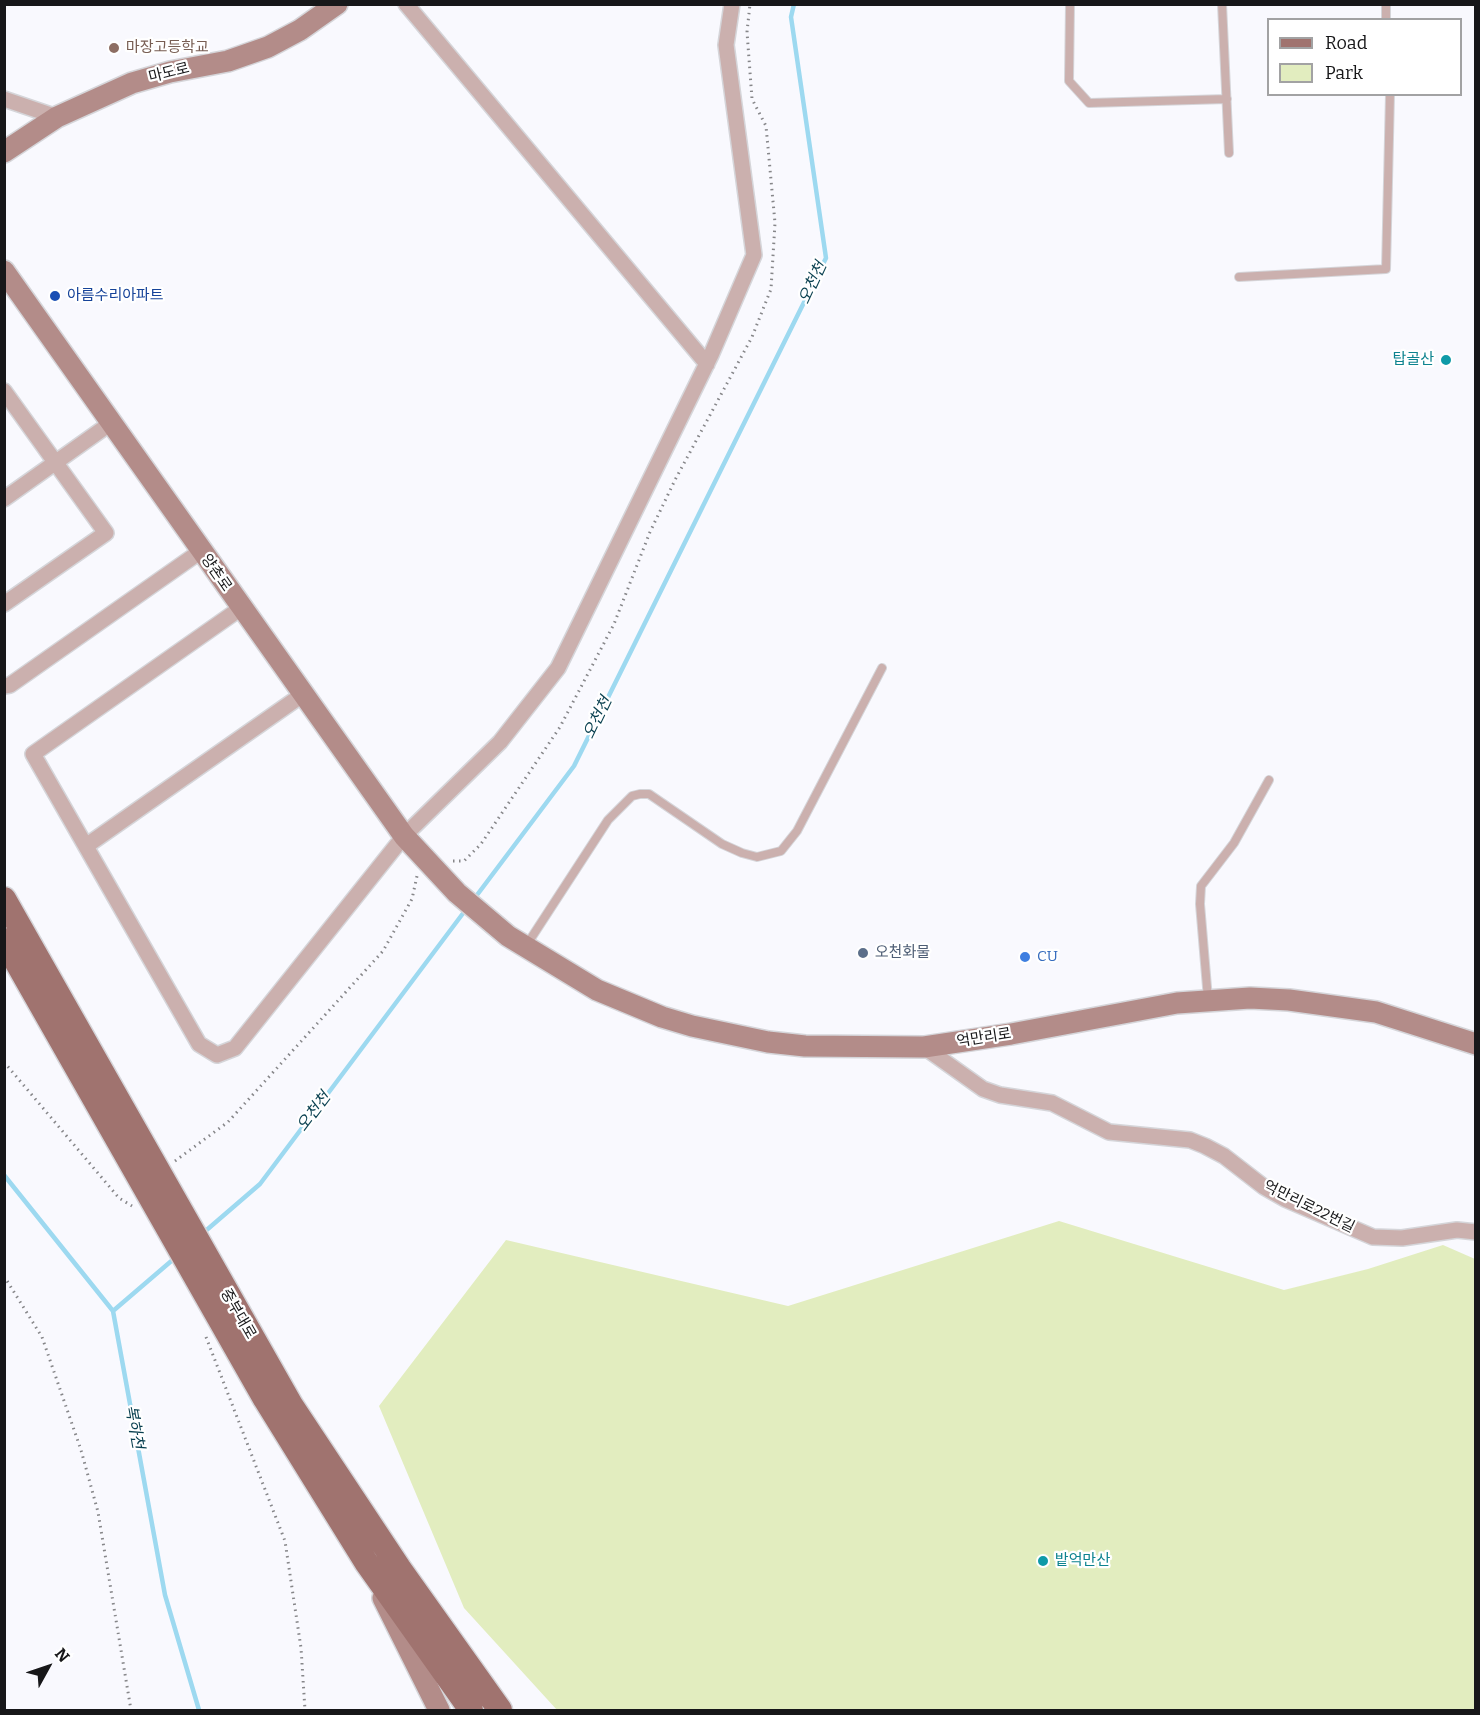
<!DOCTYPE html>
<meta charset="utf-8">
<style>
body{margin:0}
#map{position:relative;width:1480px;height:1715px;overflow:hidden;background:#f9f9fe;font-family:Bitter,serif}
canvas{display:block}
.frame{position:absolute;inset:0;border:6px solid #171719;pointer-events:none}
.legend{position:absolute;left:1267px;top:18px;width:195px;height:78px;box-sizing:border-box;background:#fff;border:2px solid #a2a2a3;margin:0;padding:8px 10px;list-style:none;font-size:18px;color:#171719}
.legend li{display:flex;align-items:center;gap:12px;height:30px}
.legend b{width:30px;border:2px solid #a2a2a3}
.north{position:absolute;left:18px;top:1637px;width:60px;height:60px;-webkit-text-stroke:4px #fff;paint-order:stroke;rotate:50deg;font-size:16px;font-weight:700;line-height:24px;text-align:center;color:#171719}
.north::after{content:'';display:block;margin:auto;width:21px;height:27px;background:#171719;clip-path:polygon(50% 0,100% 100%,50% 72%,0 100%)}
</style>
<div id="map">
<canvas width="1480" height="1715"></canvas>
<div class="frame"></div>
<ul class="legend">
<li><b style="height:8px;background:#a0736f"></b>Road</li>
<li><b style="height:16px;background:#e2edbf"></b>Park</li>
</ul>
<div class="north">N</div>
</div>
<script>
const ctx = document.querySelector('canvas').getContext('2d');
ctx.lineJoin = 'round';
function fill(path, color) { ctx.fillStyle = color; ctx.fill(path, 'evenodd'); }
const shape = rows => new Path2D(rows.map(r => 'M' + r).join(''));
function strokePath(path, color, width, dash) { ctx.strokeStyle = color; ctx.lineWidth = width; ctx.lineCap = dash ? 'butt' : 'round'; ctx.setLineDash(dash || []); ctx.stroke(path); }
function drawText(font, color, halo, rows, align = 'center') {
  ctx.font = font + ' Bitter,"Noto Sans KR",serif'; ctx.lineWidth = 4.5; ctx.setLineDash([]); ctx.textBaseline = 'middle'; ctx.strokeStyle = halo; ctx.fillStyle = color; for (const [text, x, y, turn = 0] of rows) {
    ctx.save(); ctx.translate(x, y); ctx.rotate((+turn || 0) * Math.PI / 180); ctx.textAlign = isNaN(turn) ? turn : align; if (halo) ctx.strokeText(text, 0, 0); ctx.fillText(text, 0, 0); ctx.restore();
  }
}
const green = shape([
 [1059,1221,1284,1290,1368,1269,1443,1245,1475,1259,1475,1710,557,1710,464,1608,379,1406,506,1240,788,1306]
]);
const stream = shape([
 [474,899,574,766,826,258,791,17,794,4],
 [4,1175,113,1311,165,1595,199,1710],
 [202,1234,260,1184,467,908],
 [113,1311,176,1257]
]);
const path = shape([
 [453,861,464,861,481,844,560,727,614,624,650,532,675,480,752,337,771,289,775,223,766,126,752,99,747,32,750,4],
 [4,1062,119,1198,132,1206],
 [175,1161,228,1122,383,951,412,899,417,876],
 [4,1276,42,1337,81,1450,98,1512,131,1710],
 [206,1337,285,1541,301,1648,305,1710]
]);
const lane = shape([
 [1070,4,1069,81,1089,103,1227,99],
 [1222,4,1229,153],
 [1386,4,1386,20],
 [1239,277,1386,269,1390,94],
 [526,946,608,820,632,796,640,794,649,794,722,844,742,853,757,857,781,851,797,831,882,668],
 [1208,999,1200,904,1201,886,1234,843,1269,780]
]);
const street = shape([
 [406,4,707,364],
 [4,99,57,117],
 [4,391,106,533,4,604],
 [4,499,111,423],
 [241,608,33,754,199,1044,217,1055,235,1048,404,836,500,742,558,668,711,355,754,255,726,45,732,4],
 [4,686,10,685,201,551],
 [86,846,302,695],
 [924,1047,983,1089,1000,1095,1052,1103,1109,1132,1190,1140,1205,1146,1224,1156,1264,1187,1285,1199,1373,1237,1402,1238,1457,1230,1476,1232]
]);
const secondary = shape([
 [4,152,57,117,132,83,170,72,228,61,268,47,300,30,337,4],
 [4,271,404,836,457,893,508,936,597,990,662,1017,692,1026,768,1042,805,1046,924,1047,1011,1034,1177,1003,1250,998,1289,1000,1376,1012,1476,1044],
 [383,1598,439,1710]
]);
const primary = shape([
 [4,899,291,1405,399,1568,500,1710],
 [4,940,265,1399,366,1562,471,1710]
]);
const markers = [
 [114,48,6,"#8d6e63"],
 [55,296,6,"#1a4fb4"],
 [1446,360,6,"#0f9aa8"],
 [863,953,6,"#5c6f8a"],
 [1025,957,6,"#3f7fe0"],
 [1043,1561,6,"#0f9aa8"]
];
const educationNames = [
 ["마장고등학교",126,48]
];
const streetNames = [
 ["마도로",169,73,-14],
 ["양촌로",216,573,55],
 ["억만리로",984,1038,-9],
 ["억만리로22번길",1309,1207,26],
 ["중부대로",238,1314,60]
];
const transitNames = [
 ["아름수리아파트",67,296]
];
const cultureNames = [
 ["탑골산",1434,360],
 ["밭억만산",1055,1561,"left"]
];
const serviceNames = [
 ["오천화물",875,953]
];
const shopNames = [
 ["CU",1037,957]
];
const waterNames = [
 ["오천천",813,283,-65],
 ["오천천",598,718,-64],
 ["오천천",314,1112,-53],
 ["복하천",134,1427,80]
];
fill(green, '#e2edbf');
strokePath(stream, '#9dd9f0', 4.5);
strokePath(lane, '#d5d5d9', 10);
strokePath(street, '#d5d5d9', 18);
strokePath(secondary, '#d5d5d9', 24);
strokePath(primary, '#d5d5d9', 27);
strokePath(path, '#868689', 3, [1.5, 4.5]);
strokePath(lane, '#cbb0ae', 8);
strokePath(street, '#cbb0ae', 15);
strokePath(secondary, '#b38c89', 21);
strokePath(primary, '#a0736f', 24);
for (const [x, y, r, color] of markers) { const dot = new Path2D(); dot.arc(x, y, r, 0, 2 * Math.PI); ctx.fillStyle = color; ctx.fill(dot); strokePath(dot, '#fff', 2); }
drawText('15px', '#785e54', '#fff', educationNames, 'left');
drawText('15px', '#171719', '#fff', streetNames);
drawText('15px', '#164399', '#fff', transitNames, 'left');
drawText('15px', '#0d838f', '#fff', cultureNames, 'right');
drawText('15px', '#4e5e75', '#fff', serviceNames, 'left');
drawText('15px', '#366cbe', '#fff', shopNames, 'left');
drawText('italic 16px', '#083f4f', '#fff', waterNames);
</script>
